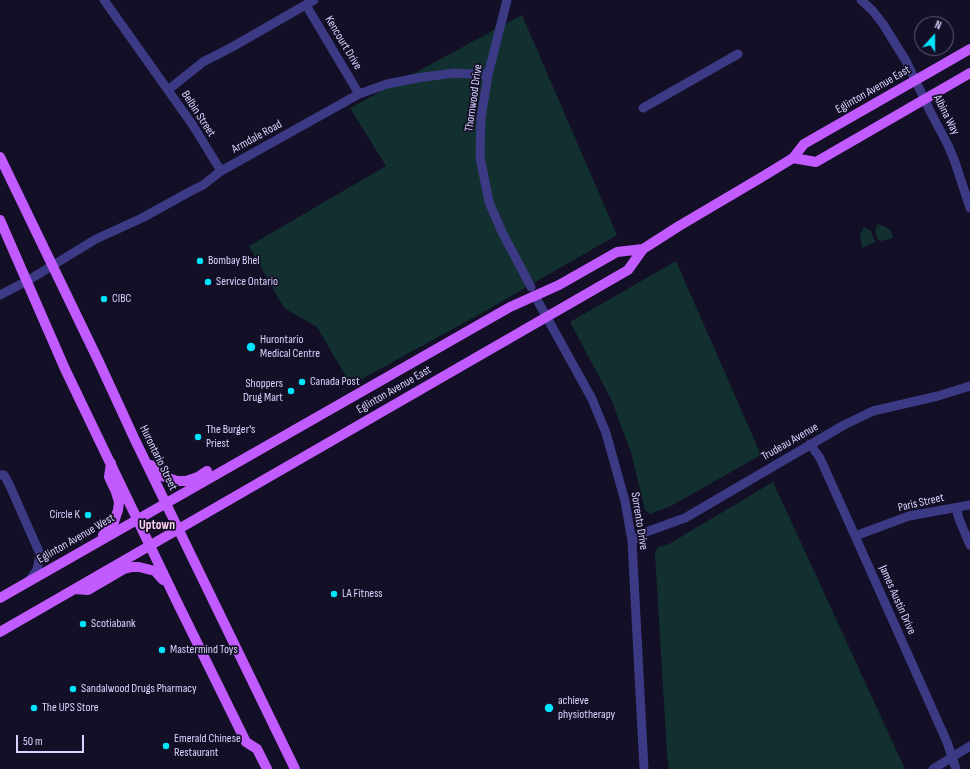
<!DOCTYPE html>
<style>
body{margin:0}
#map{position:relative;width:970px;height:769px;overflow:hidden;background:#130f26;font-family:"Sofia Sans Condensed",sans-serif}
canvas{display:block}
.north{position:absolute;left:914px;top:16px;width:40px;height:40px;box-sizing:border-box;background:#130f26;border:1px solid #625e7d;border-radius:50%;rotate:21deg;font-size:11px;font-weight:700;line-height:16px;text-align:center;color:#d9d4ff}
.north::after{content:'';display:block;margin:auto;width:14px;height:18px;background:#00e5ff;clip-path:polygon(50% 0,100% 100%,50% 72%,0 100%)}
.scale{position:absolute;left:16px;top:735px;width:68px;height:18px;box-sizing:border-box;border:2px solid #d9d4ff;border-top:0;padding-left:5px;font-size:12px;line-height:14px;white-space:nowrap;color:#d9d4ff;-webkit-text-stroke:3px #130f26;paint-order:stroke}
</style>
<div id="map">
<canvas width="970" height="769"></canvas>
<div class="north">N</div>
<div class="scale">50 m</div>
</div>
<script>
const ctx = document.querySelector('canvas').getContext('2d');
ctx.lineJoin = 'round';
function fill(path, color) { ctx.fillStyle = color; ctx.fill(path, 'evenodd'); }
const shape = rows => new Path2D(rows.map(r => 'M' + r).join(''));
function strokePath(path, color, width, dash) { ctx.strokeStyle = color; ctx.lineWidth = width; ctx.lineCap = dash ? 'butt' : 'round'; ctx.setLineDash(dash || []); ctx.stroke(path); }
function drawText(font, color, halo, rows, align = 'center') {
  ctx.font = font + ' "Sofia Sans Condensed",sans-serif'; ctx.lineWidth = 3.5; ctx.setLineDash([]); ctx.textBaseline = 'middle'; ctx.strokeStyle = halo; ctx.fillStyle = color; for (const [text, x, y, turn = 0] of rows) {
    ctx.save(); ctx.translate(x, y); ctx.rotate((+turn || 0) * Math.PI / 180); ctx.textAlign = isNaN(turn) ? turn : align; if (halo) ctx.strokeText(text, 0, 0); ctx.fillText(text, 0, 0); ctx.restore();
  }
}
const green = shape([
 [522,15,617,235,487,310,351,385,317,327,284,308,249,246,386,166,350,108],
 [878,224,886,227,891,231,893,238,881,241,878,240,875,230],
 [864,227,871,231,875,242,862,248,860,235],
 [676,261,761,455,671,506,650,514,645,510,631,452,611,399,570,322],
 [773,482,905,769,669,769,667,754,655,553,658,547,669,544]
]);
const minor = shape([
 [104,0,192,124,221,171],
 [507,0,488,75,481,118,480,157,489,202,502,232,531,287],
 [861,0,872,10,883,24,906,61,932,115,948,145,955,162,970,208],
 [306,5,359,94],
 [168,90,203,62,234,46,314,0],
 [643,108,738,54],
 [0,295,27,281,96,239,142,218,191,191,203,185,221,171,359,94,387,84,417,78,454,73,488,75],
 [535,296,592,399,606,433,625,501,632,541,644,769],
 [810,444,820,458,855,536,947,742,956,769],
 [0,475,4,475,9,484,40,554,37,570,29,581],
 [956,508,959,519,970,545],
 [855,536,909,516,970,505],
 [632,541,646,532,685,518,844,425,873,411,938,396,970,386],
 [933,769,970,746]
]);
const primary = shape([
 [0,157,99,362,135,440,295,769],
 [793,158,816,162,970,73],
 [0,220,65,369,177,602,246,742,257,749,267,769],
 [151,465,154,470,162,476,177,481,186,481,198,477,207,471],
 [103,535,113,525,118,510,119,502,116,492,109,477,111,463],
 [75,589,88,590,124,569,132,567,139,567,155,571,163,580],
 [0,598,510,307,559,285,617,252,643,249,654,242,679,226,762,177,793,158,804,144,970,49],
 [0,632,628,270,643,249]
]);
const markers = [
 [200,261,4,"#00e5ff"],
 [208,282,4,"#00e5ff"],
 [104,299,4,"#00e5ff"],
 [251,347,5,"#00e5ff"],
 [302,382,4,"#00e5ff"],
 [291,391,4,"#00e5ff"],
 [198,437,4,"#00e5ff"],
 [88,515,4,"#00e5ff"],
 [334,594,4,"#00e5ff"],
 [83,624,4,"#00e5ff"],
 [162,650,4,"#00e5ff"],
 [73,689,4,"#00e5ff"],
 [34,708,4,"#00e5ff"],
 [549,708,5,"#00e5ff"],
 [166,746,4,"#00e5ff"]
];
const streetNames = [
 ["Kencourt Drive",343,43,59],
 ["Eglinton Avenue East",873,90,-30],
 ["Thornwood Drive",474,98,-82],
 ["Belbin Street",198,114,57],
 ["Albina Way",946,115,63],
 ["Armdale Road",257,137,-29],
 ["Eglinton Avenue East",394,390,-30],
 ["Trudeau Avenue",790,442,-30],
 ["Hurontario Street",158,458,64],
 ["Paris Street",921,503,-13],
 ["Sorrento Drive",639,521,81],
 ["Eglinton Avenue West",76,539,-30],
 ["James Austin Drive",897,600,66]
];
const poiNames = [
 ["Bombay Bhel",208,261],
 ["Service Ontario",216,282],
 ["CIBC",112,299],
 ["Hurontario",260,340],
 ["Medical Centre",260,354],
 ["Canada Post",310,382],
 ["Shoppers",283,384,"right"],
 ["Drug Mart",283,398,"right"],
 ["The Burger's",206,430],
 ["Priest",206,444],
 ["Circle K",80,515,"right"],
 ["LA Fitness",342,594],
 ["Scotiabank",91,624],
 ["Mastermind Toys",170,650],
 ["Sandalwood Drugs Pharmacy",81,689],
 ["achieve",558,701],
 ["physiotherapy",558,715],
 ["The UPS Store",42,708],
 ["Emerald Chinese",174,739],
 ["Restaurant",174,753]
];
const neighbourhoodNames = [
 ["Uptown",157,526]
];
fill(green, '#12302f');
strokePath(minor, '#3d3a85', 9);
strokePath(primary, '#c25bff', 10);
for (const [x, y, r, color] of markers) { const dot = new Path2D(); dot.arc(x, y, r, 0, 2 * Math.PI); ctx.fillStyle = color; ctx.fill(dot); strokePath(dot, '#130f26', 1.5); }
drawText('12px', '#d9d4ff', '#130f26', streetNames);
drawText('12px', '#d9d4ff', '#130f26', poiNames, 'left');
drawText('bold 13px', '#ffd6f0', '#130f26', neighbourhoodNames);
</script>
